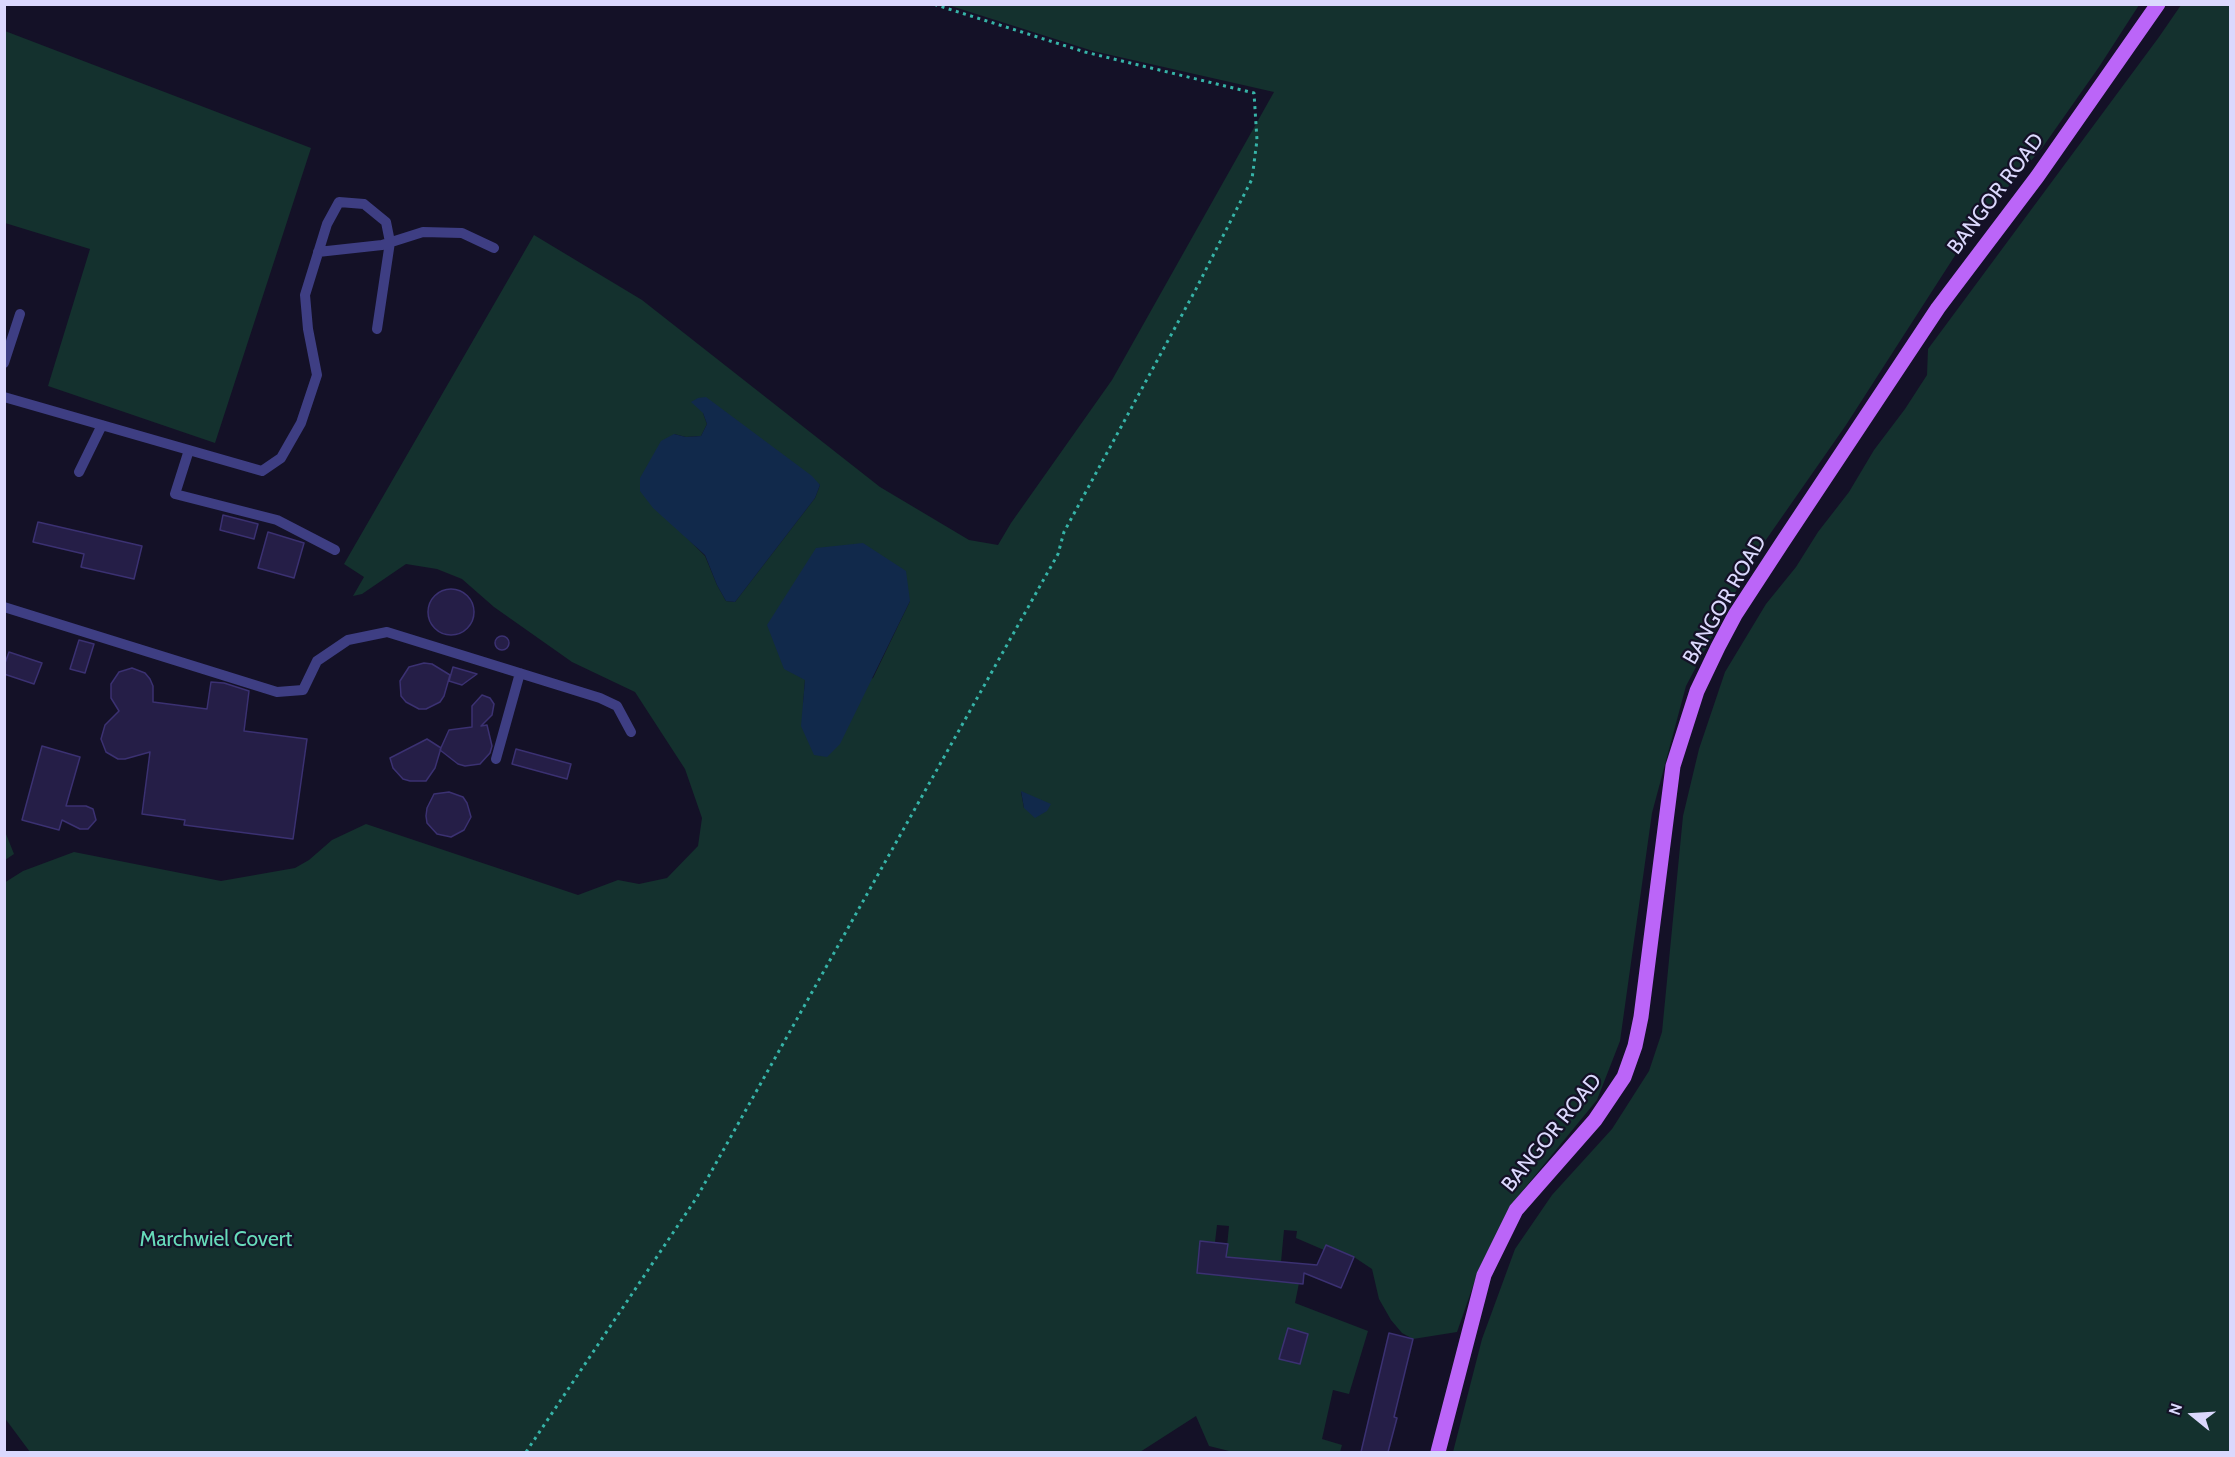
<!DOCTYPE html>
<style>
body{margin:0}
#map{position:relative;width:2235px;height:1457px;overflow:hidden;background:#141127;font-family:Cabin,sans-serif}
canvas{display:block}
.frame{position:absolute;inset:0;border:6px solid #dbd8fd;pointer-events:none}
.north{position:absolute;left:2163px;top:1385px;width:60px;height:60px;-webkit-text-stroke:4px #141127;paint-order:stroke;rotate:288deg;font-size:16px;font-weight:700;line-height:24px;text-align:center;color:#dbd8fd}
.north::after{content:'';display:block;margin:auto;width:21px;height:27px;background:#dbd8fd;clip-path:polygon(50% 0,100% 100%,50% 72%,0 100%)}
</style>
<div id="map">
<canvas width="2235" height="1457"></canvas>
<div class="frame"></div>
<div class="north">N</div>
</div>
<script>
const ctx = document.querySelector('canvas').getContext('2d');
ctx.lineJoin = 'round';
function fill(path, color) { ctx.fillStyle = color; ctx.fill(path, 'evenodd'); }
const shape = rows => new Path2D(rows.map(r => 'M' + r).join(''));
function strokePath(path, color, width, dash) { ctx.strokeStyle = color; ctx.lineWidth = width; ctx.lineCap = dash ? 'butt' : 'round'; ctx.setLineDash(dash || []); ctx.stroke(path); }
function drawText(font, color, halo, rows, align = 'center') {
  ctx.font = font + ' Cabin,sans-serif'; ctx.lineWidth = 4.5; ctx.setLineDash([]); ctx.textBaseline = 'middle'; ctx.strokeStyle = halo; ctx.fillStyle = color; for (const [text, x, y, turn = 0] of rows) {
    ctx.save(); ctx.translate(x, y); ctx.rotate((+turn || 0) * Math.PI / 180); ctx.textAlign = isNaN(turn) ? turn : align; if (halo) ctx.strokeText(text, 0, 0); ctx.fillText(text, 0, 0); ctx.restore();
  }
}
const green = shape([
 [948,5,2139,5,2099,67,2042,148,1974,226,1846,425,1754,557,1686,686,1652,813,1620,1041,1597,1100,1510,1206,1479,1269,1457,1332,1413,1339,1402,1333,1391,1320,1379,1299,1372,1269,1354,1257,1326,1245,1324,1250,1296,1238,1297,1231,1284,1230,1281,1262,1226,1257,1229,1226,1217,1225,1215,1242,1200,1241,1197,1273,1299,1283,1295,1303,1368,1331,1349,1394,1333,1390,1322,1439,1342,1445,1340,1452,1233,1452,1209,1446,1196,1416,1140,1452,30,1452,4,1417,4,883,23,871,74,852,221,881,295,868,309,860,332,840,366,824,578,895,618,880,639,884,667,878,698,846,702,818,685,769,635,692,572,662,494,607,462,579,437,569,406,564,362,594,353,596,364,577,344,564,534,235,642,300,880,487,969,540,998,545,1011,523,1112,380,1274,92,1093,51],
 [703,413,820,485,815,498,735,602,726,601,717,585,705,556,681,532,674,434,686,437,701,436,707,424],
 [910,601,873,678,803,706,805,680],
 [1021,792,1022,792,1044,803,1024,808],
 [2181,5,2230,5,2230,1452,1453,1452,1482,1339,1515,1249,1552,1195,1612,1129,1649,1071,1662,1032,1683,816,1699,749,1725,672,1766,604,1796,567,1818,532,1849,492,1874,450,1905,409,1927,375,1928,349,2159,37],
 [5,31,311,148,215,443,48,386,90,249,5,223],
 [4,829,14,854,5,860,4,860]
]);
const water = shape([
 [706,397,812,476,820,485,815,498,735,602,726,601,717,585,705,555,653,508,640,491,640,478,661,441,674,434,686,437,701,436,707,424,703,413,691,402,698,398],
 [863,543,906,571,910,601,840,744,827,757,814,755,801,726,805,680,784,669,767,625,816,548],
 [1021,791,1051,804,1047,811,1035,818,1024,808]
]);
const building = shape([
 [223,515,258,524,254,539,220,530,223,515],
 [38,522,142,546,134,579,81,567,84,554,33,542,38,522],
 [268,532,304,543,294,578,258,568,268,532],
 '428 612a23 23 0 1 1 46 0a23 23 0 1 1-46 0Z',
 '495 643a7 7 0 1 1 14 0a7 7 0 1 1-14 0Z',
 [79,640,94,644,85,673,70,669,79,640],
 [9,652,42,663,34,684,4,674,4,666,9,652],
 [424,663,432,664,450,675,444,696,440,702,426,709,419,709,406,702,401,696,400,681,409,667,424,663],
 [453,667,477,674,462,685,449,681,453,667],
 [132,668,145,673,150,679,153,686,153,702,207,709,211,682,224,683,249,691,244,731,307,739,293,839,184,825,185,820,142,814,150,752,125,759,118,759,106,752,101,739,105,725,119,711,111,698,111,684,119,672,132,668],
 [482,695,490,698,494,704,492,715,481,726,487,725,492,746,490,753,480,764,465,766,458,764,440,750,449,730,472,727,472,706,482,695],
 [427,739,441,748,435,768,426,781,410,781,403,779,393,768,390,758,427,739],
 [42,746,80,757,66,806,86,806,93,809,96,820,88,829,80,829,62,820,59,830,22,820,42,746],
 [516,749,571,764,567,779,512,764,516,749],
 [449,792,463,797,467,803,471,817,464,830,451,837,437,834,427,823,426,816,427,808,434,794,449,792],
 [1200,1241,1228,1244,1226,1257,1317,1265,1326,1245,1354,1257,1341,1288,1304,1273,1303,1284,1197,1273,1200,1241],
 [1288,1328,1308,1334,1300,1364,1279,1359,1288,1328],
 [1389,1333,1413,1339,1394,1417,1397,1418,1388,1452,1361,1452,1389,1333]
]);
const path = shape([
 [526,1452,697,1197,1058,554,1064,532,1196,289,1252,179,1257,140,1254,93,1085,52,933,4]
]);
const service = shape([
 [318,252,382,245,423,232,462,233,494,248],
 [4,363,20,314],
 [4,397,262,471,281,458,301,423,317,375,308,329,305,295,327,224,339,202,364,204,386,222,390,242,377,329],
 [189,450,175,494,277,520,335,550],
 [79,472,102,425],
 [4,607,277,692,303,690,317,661,348,640,387,632,600,698,617,706,631,732],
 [496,759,520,673]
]);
const primary = shape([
 [1438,1452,1484,1275,1516,1210,1595,1120,1624,1077,1635,1046,1641,1017,1673,766,1697,691,1718,647,1735,615,1782,543,1938,308,2037,177,2158,4]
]);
const streetNames = [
 ["BANGOR ROAD",1996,194,-53],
 ["BANGOR ROAD",1725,600,-60],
 ["BANGOR ROAD",1552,1133,-51]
];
const parkNames = [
 ["Marchwiel Covert",216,1240]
];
fill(green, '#14312e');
fill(water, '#11294b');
fill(building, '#251e47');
strokePath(building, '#3b3172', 1.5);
strokePath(path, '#36b4a8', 3, [3, 4.5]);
strokePath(service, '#3e3e83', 10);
strokePath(primary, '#bb65f8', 15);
drawText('21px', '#dbd8fd', '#141127', streetNames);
drawText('21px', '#67dbba', '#141127', parkNames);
</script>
